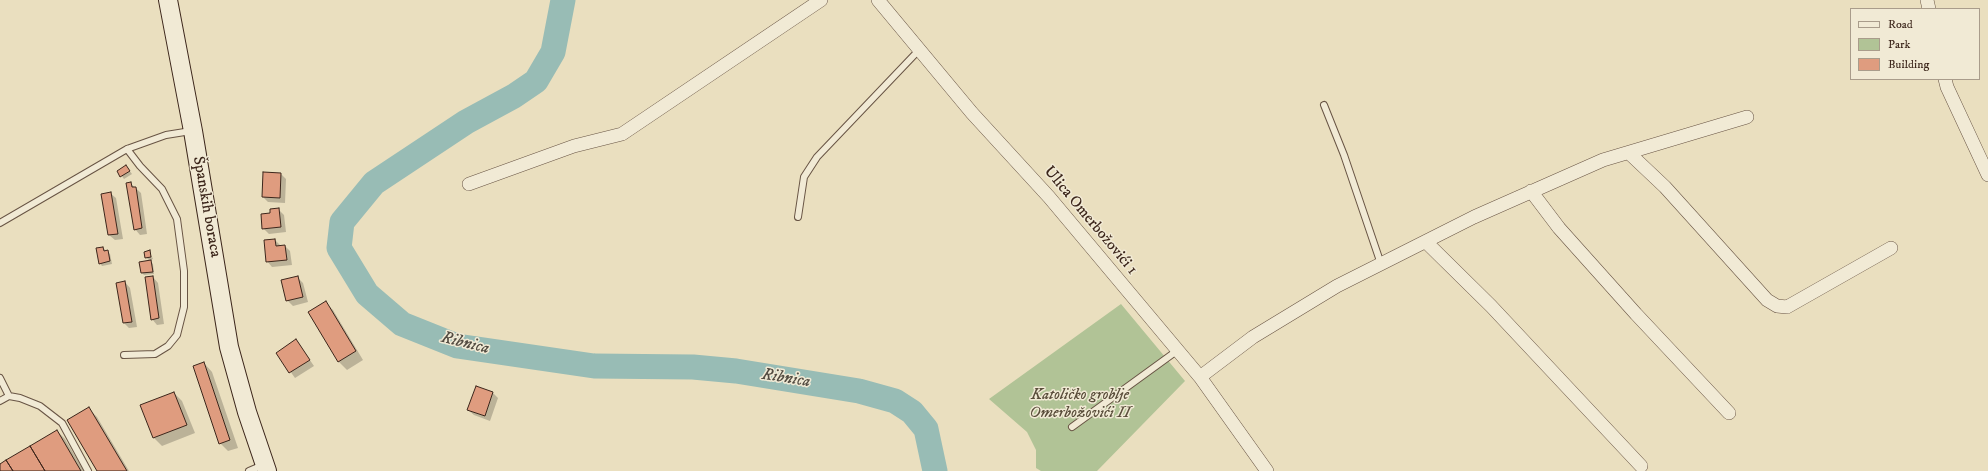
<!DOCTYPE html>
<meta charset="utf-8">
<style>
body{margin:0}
#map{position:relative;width:1988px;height:471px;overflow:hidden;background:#eadfbf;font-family:"IM FELL DW Pica",serif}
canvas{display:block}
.legend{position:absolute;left:1850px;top:8px;width:130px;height:72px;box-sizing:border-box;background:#f1ead5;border:1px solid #a99c8b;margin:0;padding:5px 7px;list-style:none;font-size:12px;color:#3c261b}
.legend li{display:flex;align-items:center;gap:8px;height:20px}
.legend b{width:20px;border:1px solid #a99c8b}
</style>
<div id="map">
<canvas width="1988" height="471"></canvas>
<ul class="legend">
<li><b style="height:5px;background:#f1ead5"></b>Road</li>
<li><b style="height:11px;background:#b1c396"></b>Park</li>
<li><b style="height:11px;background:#df9c7f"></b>Building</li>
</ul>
</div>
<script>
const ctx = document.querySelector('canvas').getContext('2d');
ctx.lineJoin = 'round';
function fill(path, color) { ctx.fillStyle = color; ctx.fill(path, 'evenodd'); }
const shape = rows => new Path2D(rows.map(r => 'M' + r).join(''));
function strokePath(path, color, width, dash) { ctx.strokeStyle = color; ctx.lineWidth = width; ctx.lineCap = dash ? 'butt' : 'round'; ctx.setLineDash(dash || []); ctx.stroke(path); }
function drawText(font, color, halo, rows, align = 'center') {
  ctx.font = font + ' "IM FELL DW Pica",serif'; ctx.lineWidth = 3; ctx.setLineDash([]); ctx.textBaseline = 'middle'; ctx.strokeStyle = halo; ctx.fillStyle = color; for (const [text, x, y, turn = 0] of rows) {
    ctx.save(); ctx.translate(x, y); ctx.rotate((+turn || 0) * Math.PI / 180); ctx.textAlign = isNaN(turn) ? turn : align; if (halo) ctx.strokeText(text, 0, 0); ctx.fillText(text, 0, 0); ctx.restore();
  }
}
const green = shape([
 [1121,304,1185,381,1097,471,1041,471,1036,468,1036,450,1027,432,989,399]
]);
const shadow = shape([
 [126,166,132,174,124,179,118,171],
 [281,174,286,179,285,203,268,202,263,197],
 [130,183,141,193,147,234,140,235,135,229],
 [110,193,116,198,123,239,115,240,109,235,102,194],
 [278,209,284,215,286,232,269,234,263,228,271,214],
 [275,240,281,246,285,246,290,251,292,265,272,267,267,261],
 [103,248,110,254,112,264,102,266,100,263],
 [149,251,153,259,149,260,146,257],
 [150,261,153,264,154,274,144,275,142,273],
 [153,277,158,283,164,324,157,325,152,319],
 [297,277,303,283,308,302,293,306,287,300],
 [125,282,130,288,137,327,129,328,124,323,117,284],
 [325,302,333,310,363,360,347,370,339,362],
 [296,340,314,366,295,378,277,353],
 [204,363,212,372,238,448,228,451,220,443],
 [174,393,182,401,195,433,162,446,154,438],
 [493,393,498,398,490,421,474,415,468,410],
 [89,409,97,417,129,471,99,471],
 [57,431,65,439,84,471,0,471,0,465]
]);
const river = shape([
 [563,0,553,52,536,81,514,96,466,122,374,183,342,222,339,248,367,294,402,324,457,346,594,366,693,367,736,371,859,391,895,401,912,412,926,429,935,471]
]);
const building = shape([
 [126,165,130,171,120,177,117,171,126,165],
 [263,172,281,173,280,198,262,197,263,172],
 [131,182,132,187,136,187,142,228,134,230,126,183,131,182],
 [111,192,118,234,108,235,101,194,111,192],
 [279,208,281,227,262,229,261,214,270,213,270,209,279,208],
 [275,239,276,246,285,245,287,260,266,262,264,240,275,239],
 [103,247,104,251,108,250,110,261,99,264,96,248,103,247],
 [150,250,151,257,145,258,144,252,150,250],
 [151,260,153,272,141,273,139,262,151,260],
 [153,276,159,318,151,320,145,277,153,276],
 [298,276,303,297,286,301,281,280,298,276],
 [125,281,132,322,123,323,116,283,125,281],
 [326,301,356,351,338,362,308,312,326,301],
 [296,339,310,360,289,373,276,353,296,339],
 [204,362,230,440,219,444,193,366,204,362],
 [476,386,493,392,485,416,467,410,476,386],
 [174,392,187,425,153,438,140,405,174,392],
 [89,407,127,471,97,471,67,420,89,407],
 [57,430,81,471,45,471,30,446,57,430],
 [30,446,45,471,13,471,6,460,30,446],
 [6,460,13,471,0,471,0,464,6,460]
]);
const service = shape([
 [1324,105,1344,155,1381,264],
 [798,217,804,177,817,157,919,50],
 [0,223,127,149,166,135,191,131],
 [124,355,155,354,168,346,177,335,184,307,184,271,177,219,162,189,140,166,127,149],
 [0,378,9,396],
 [0,401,9,396,20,398,40,406,62,423,88,471],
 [1072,427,1178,350],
 [249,471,263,465]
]);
const minor = shape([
 [878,0,972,113,1049,197,1200,377,1267,471],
 [1927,0,1929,9],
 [1945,79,1947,87,1988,175],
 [1629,153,1665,187,1767,300,1777,306,1787,307,1891,248],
 [469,184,574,146,622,134,821,0],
 [1531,191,1559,228,1636,314,1729,413],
 [1426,242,1491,306,1641,466],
 [1200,377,1253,337,1337,286,1474,217,1603,160,1747,117]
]);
const secondary = shape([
 [168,0,193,131,229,347,247,412,267,471]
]);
const streetNames = [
 ["Španskih boraca",206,207,80],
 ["Ulica Omerbožovići 1",1090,221,50]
];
const parkNames = [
 ["Katoličko groblje",1080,396],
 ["Omerbožovići II",1080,414]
];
const waterNames = [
 ["Ribnica",465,344,14],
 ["Ribnica",786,379,9]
];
fill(green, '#b1c396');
fill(shadow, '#0003');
strokePath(river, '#98bcb5', 25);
fill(building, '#df9c7f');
strokePath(building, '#3c261b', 1);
strokePath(service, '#685444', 8);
strokePath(minor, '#685444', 14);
strokePath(secondary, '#3c261b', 20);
strokePath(service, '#f1ead5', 6);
strokePath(minor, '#f1ead5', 13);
strokePath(secondary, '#f1ead5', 18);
drawText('16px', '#3c261b', '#f1ead5', streetNames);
drawText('italic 16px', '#594d3a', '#f1ead5', parkNames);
drawText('italic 17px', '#534c42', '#f1ead5', waterNames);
</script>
